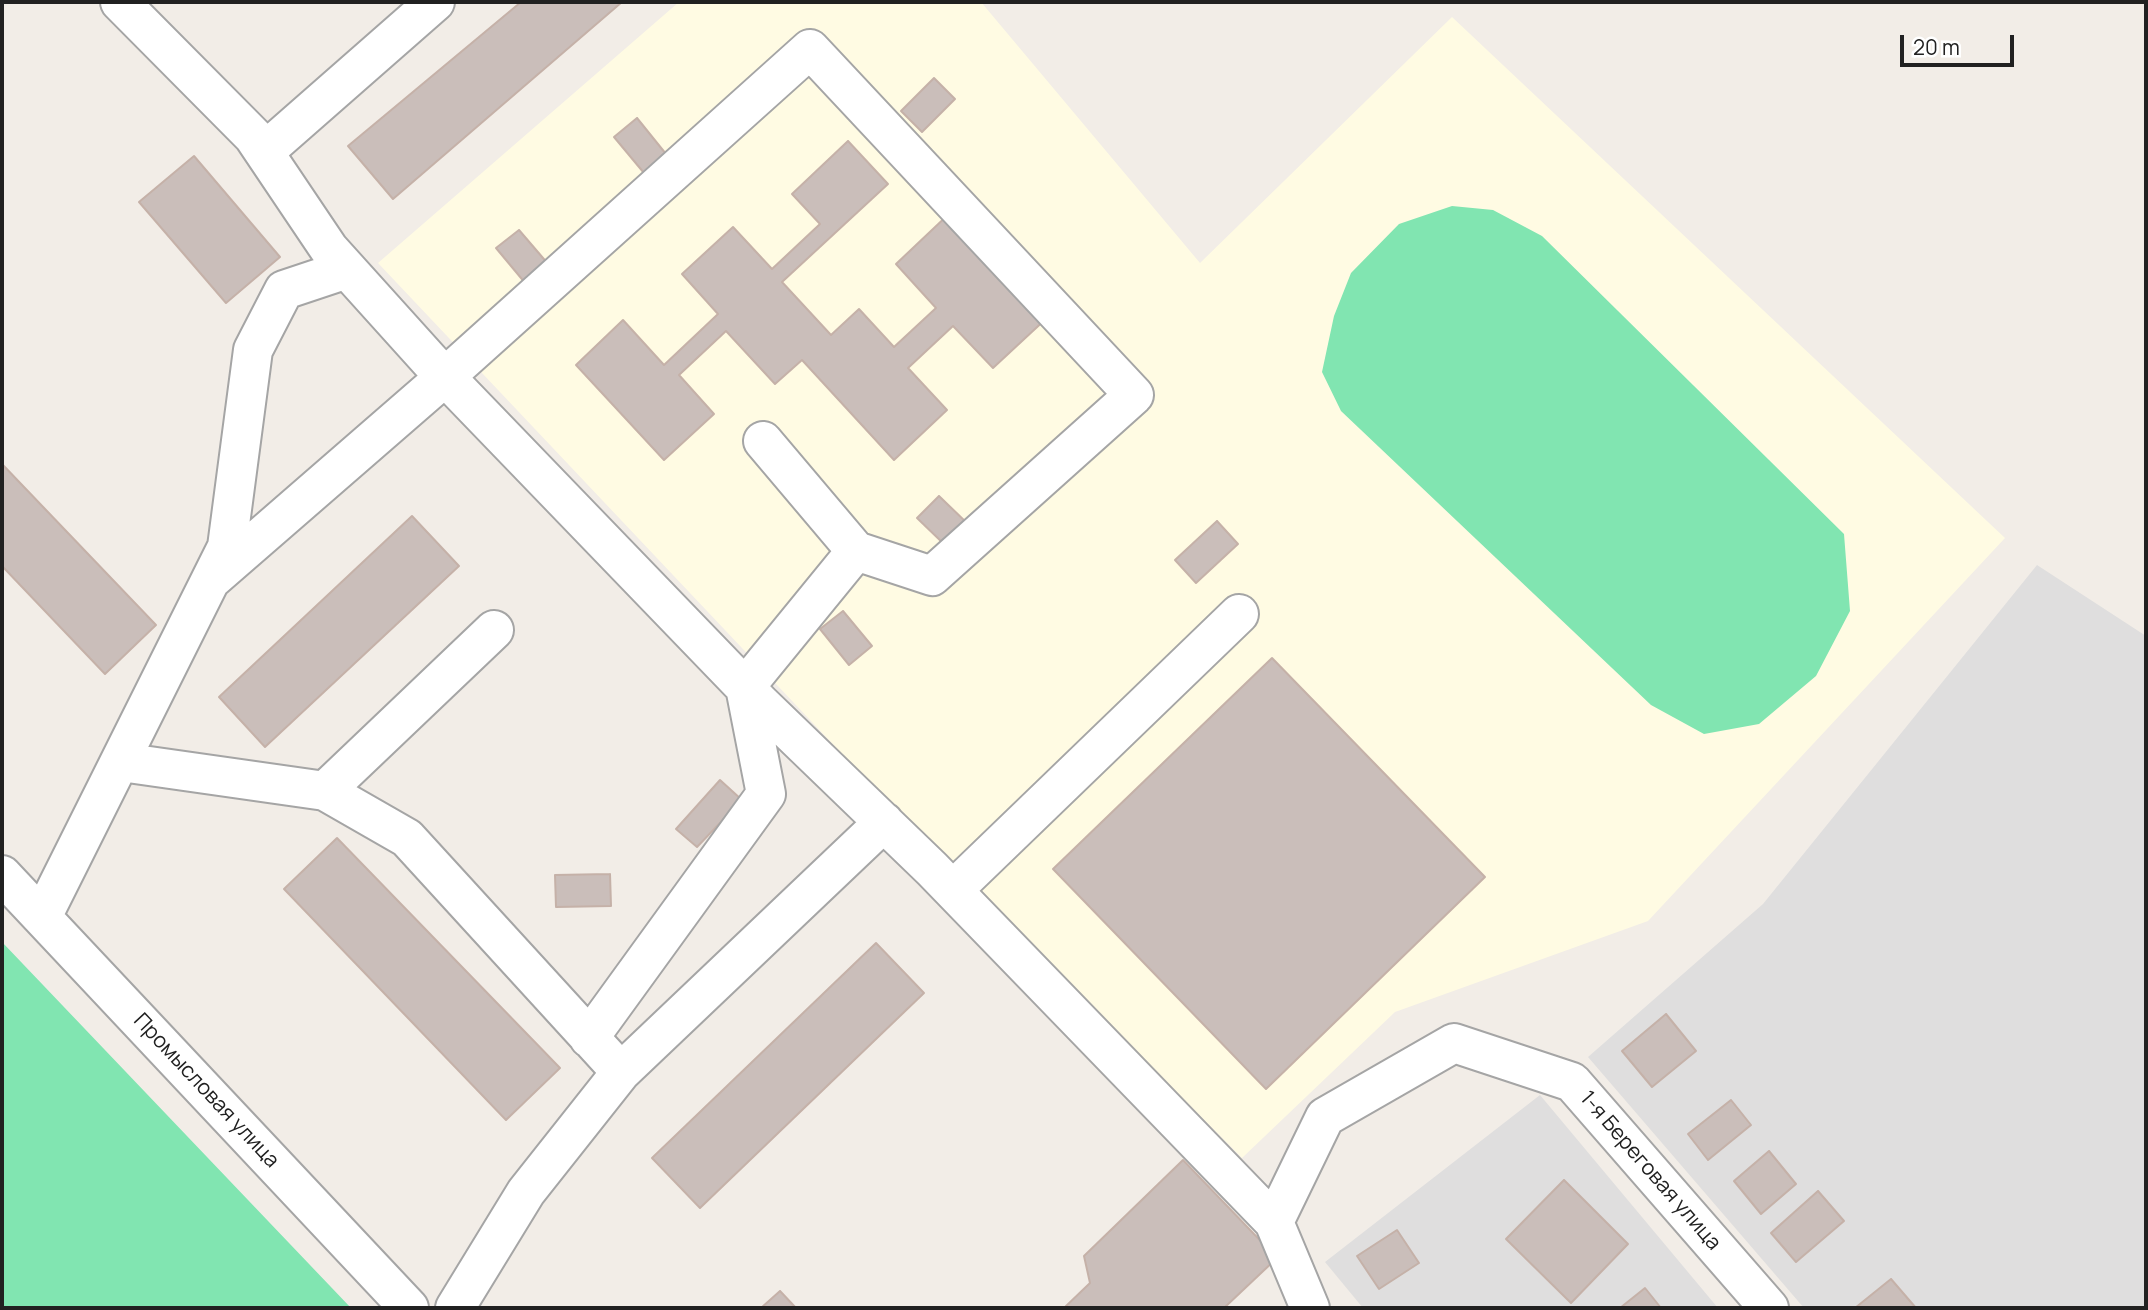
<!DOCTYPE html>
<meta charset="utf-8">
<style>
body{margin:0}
#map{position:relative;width:2148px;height:1310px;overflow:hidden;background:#f2ede7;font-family:Manrope,sans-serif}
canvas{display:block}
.frame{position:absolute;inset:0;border:4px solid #212121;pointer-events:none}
.scale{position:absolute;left:1900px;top:35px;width:114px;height:32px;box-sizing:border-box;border:4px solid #212121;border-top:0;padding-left:9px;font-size:21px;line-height:24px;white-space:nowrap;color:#212121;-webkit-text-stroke:5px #fff;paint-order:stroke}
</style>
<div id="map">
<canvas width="2148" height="1310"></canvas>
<div class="frame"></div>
<div class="scale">20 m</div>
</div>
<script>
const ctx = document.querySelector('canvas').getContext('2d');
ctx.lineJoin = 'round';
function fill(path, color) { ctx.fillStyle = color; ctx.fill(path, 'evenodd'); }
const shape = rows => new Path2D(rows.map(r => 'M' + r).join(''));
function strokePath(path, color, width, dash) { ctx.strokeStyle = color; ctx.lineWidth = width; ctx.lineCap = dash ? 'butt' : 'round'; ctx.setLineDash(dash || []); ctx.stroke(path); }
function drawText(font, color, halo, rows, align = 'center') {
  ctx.font = font + ' Manrope,sans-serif'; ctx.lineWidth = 5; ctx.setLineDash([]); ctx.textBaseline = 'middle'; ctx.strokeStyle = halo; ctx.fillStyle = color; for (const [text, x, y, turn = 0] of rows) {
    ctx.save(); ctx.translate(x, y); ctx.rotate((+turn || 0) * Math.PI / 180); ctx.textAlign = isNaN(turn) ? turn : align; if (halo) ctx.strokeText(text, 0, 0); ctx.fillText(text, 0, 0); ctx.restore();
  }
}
const residential = shape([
 [2037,565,2146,636,2146,1308,1804,1308,1588,1057,1763,904],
 [1540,1095,1718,1308,1363,1308,1325,1262]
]);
const education = shape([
 [679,2,981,2,1200,263,1452,17,2005,538,1648,921,1395,1012,1242,1158,863,776,378,263]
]);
const pitch = shape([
 [1452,206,1493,210,1542,236,1844,534,1850,611,1816,676,1759,724,1704,734,1651,705,1341,411,1322,372,1334,316,1351,273,1399,224],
 [2,942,351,1308,2,1308]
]);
const building = shape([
 [521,2,622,2,393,199,348,146,521,2],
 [934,78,955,99,922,132,901,111,934,78],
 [637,118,666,154,644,173,614,137,637,118],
 [848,141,888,184,782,282,831,335,859,309,894,347,936,308,896,264,952,211,1049,316,993,368,953,326,908,368,947,410,894,460,802,360,775,384,726,331,679,375,714,414,664,460,576,365,623,320,664,365,718,314,682,274,733,227,772,269,820,224,792,194,848,141],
 [194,156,280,257,226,303,139,202,194,156],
 [519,230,549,265,526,284,496,248,519,230],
 [2,464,156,625,105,674,2,566,2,464],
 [939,496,969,525,947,547,917,518,939,496],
 [412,516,459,566,265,747,219,697,412,516],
 [1217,521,1238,544,1196,583,1175,560,1217,521],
 [843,611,872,646,849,665,820,629,843,611],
 [1272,658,1485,877,1266,1089,1053,869,1272,658],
 [720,780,742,800,697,847,676,829,720,780],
 [337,838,560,1068,506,1120,284,889,337,838],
 [610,874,611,906,556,907,555,875,610,874],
 [876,943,924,993,700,1208,652,1158,876,943],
 [1666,1014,1696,1051,1652,1087,1622,1051,1666,1014],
 [1731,1100,1751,1125,1708,1160,1688,1134,1731,1100],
 [1769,1151,1796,1184,1761,1214,1734,1181,1769,1151],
 [1183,1160,1277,1258,1224,1308,1064,1308,1090,1283,1084,1256,1183,1160],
 [1564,1180,1628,1244,1571,1303,1506,1239,1564,1180],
 [1818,1191,1844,1221,1796,1262,1771,1233,1818,1191],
 [1397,1230,1419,1263,1379,1289,1357,1256,1397,1230],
 [1891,1279,1916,1308,1855,1308,1891,1279],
 [1645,1288,1661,1308,1620,1308,1645,1288],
 [780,1291,796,1308,761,1308,780,1291]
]);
const minor = shape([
 [120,2,253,136,329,249,430,361,760,703,932,869,1274,1222],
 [264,152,435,2],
 [210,581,446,376,810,49,1134,395,932,576,856,551,763,441],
 [121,762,325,791,494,630],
 [325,791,407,838,621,1072,526,1192,455,1308],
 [2,875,409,1308],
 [953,890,1239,614],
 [42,917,227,547,253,350,284,290,347,269],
 [589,1038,766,794,745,687,856,551],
 [621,1072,884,822],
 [1310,1308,1274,1222,1325,1117,1454,1043,1572,1082,1769,1308]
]);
const streetNames = [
 ["Промысловая улица",206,1091,47],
 ["1-я Береговая улица",1650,1171,49]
];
fill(residential, '#dfdede');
fill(education, '#fffbe3');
fill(pitch, '#81e5b1');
fill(building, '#cabeba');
strokePath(building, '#c5b1a8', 2);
strokePath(minor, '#a5a5a5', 42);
strokePath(minor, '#fff', 38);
drawText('21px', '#212121', '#fff', streetNames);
</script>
